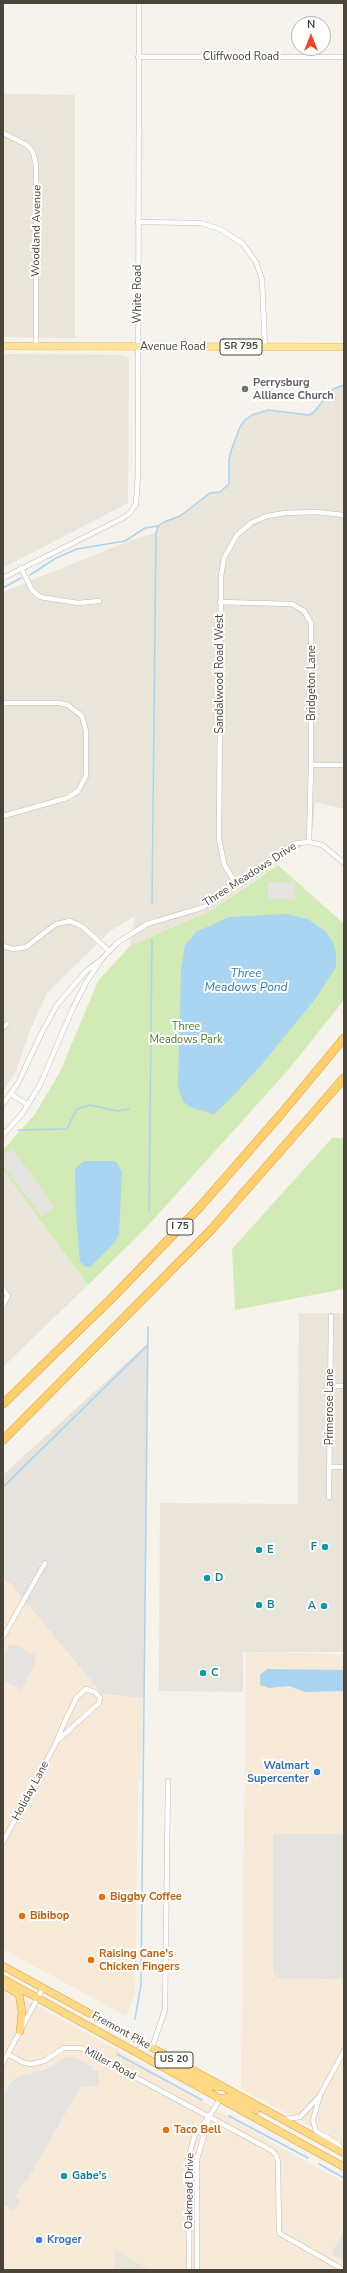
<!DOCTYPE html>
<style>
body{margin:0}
#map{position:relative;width:347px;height:2273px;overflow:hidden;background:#f6f3ec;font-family:"Nunito Sans",sans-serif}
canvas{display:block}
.frame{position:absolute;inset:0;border:4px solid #4b4439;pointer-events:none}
.north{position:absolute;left:291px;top:16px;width:40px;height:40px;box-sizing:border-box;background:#fff;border:1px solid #b7b4b0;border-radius:50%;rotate:0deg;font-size:11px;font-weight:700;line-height:16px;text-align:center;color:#4b4439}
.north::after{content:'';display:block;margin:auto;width:14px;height:18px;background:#fc3f1d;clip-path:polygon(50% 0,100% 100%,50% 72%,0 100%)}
</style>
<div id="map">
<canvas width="347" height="2273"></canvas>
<div class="frame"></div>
<div class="north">N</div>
</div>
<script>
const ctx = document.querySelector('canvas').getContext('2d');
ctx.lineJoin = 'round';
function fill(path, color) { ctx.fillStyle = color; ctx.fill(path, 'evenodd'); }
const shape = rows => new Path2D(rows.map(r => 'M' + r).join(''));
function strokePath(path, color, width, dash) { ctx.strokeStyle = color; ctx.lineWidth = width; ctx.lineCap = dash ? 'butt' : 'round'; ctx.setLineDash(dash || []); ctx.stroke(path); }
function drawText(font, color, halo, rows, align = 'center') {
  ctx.font = font + ' "Nunito Sans",sans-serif'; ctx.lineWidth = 4; ctx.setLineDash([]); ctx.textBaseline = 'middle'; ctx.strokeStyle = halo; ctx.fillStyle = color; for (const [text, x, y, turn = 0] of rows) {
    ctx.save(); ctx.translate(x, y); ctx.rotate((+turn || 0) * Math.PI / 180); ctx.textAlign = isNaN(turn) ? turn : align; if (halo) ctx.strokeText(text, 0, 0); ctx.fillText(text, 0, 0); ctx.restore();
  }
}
const residential = shape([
 [3,94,75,95,75,338,3,337],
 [3,354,121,355,129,358,128,503,3,568],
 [344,385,344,809,315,802,313,830,302,846,212,910,130,946,135,916,109,932,47,993,29,1033,17,1069,3,1092,3,592,134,539,156,533,158,526,164,522,180,516,210,493,220,492,229,484,229,459,232,448,240,427,245,420,252,415,268,410,309,415,313,413,333,389],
 [3,1170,88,1285,3,1367],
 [299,1313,344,1313,344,1652,243,1652,243,1692,159,1691,160,1503,298,1504],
 [115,2250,151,2270,115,2270]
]);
const commercial = shape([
 [3,1579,11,1584,102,1694,144,1698,141,1780,138,1779,135,1994,126,2016,3,1949],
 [246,1652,344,1654,344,2144,241,2089],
 [3,1988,111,2046,281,2148,344,2182,344,2270,151,2270,115,2250,115,2270,3,2270]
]);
const industrial = shape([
 [148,1343,144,1698,102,1694,11,1584,3,1579,3,1475]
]);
const green = shape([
 [278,865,344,924,344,1000,289,1069,143,1231,88,1285,3,1170,3,1150,35,1114,60,1072,98,981,130,946,212,910],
 [332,1138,344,1138,344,1289,235,1310,232,1249]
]);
const parking = shape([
 [268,882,295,882,295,899,268,899],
 [12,1148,55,1207,42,1217,3,1165,3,1155],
 [10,1644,14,1646,15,1644,35,1655,34,1658,37,1660,21,1690,3,1680,3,1656],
 [273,1834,344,1834,344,1979,280,1978,273,1974],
 [66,2057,75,2057,92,2067,93,2071,98,2070,99,2086,80,2087,27,2181,25,2180,15,2197,20,2200,14,2211,3,2205,3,2097,10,2084,18,2076,45,2070],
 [344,2231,344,2260,331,2254]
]);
const water = shape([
 [286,914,308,919,326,932,333,942,336,952,336,967,316,998,258,1069,228,1101,214,1114,193,1108,183,1102,178,1087,181,969,185,945,196,932,229,917],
 [84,1161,114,1161,117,1163,122,1172,119,1234,115,1242,90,1267,84,1266,80,1262,76,1214,75,1169],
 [267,1669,344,1670,344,1691,305,1692,289,1686,269,1688,260,1685,260,1675]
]);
const stream = shape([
 [30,575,56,558,77,549,125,541,145,528,158,526],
 [3,588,21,578],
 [152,904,156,533,158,526,164,522,180,516,210,493,220,492,229,484,229,459,232,448,240,427,245,420,252,415,268,410,309,415,313,413,333,389,344,385],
 [18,1130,67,1129,77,1109,90,1105,117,1111,129,1109],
 [149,1211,152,940],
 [3,1487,147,1346],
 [135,2019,141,1984,148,1327],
 [117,2054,202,2100],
 [229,2116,308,2158],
 [319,2164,344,2178]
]);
const minor = shape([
 [138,57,344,57],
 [3,133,27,145,33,152,36,165,36,346],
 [138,222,201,223,220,229,243,244,256,262,262,279,265,347],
 [21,568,32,590,40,597,78,603,99,601],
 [3,578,123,518,130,513,136,504,138,473,139,3],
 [220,602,292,604,304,611,311,623,311,765,309,842],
 [3,703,59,703,68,705,82,716,86,731,86,776,78,791,67,798,3,816],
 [311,765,344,765],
 [236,884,224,864,219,838,221,576,224,558,237,535,251,523,267,516,285,513,316,512,344,515],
 [3,946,13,949,26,947,56,924,70,921,83,927,109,951],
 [3,1028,7,1024],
 [11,1094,28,1105],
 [3,1104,18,1083,42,1032,57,1005,86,971,101,960],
 [3,1135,22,1114,40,1085,73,1008,87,981,101,960,117,943,147,924,204,907,292,845,299,843,309,842,322,845,344,863],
 [3,1289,8,1296,3,1305],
 [330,1386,344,1386],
 [330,1467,344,1467],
 [329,1497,331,1316],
 [3,1637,45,1563],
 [3,1842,55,1745,65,1721,77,1697,86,1689,95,1692,100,1698,99,1703,58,1740],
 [152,2048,165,2010,168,1781],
 [344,2051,320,2095,313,2120,316,2131,338,2144,344,2152],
 [8,2054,24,2063,32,2064,44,2061,64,2048,81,2048,271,2150,276,2155,278,2161,279,2233,344,2270],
 [3,2063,43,1988],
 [286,2119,300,2117,318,2098],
 [189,2270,190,2152,195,2134,209,2117,220,2099],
 [197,2270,197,2159,209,2118]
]);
const primary = shape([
 [3,346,344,347]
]);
const trunk = shape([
 [3,1966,344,2153],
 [3,1979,344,2167],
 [3,1985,19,1994,22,2012,20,2031],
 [164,2065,173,2067,210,2086,221,2087],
 [220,2099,228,2097,256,2110]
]);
const motorway = shape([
 [3,1404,111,1299,199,1208,282,1113,344,1038],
 [3,1440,211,1230,344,1078]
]);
const markers = [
 [245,389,4,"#6b7280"],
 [325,1547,4,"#0f9aa8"],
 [259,1550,4,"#0f9aa8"],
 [207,1578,4,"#0f9aa8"],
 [259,1605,4,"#0f9aa8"],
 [324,1606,4,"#0f9aa8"],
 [203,1673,4,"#0f9aa8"],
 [317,1772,4,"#3f7fe0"],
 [102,1897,4,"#e8710a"],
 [22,1916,4,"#e8710a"],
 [91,1960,4,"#e8710a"],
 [166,2130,4,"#e8710a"],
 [64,2176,4,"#0f9aa8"],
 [39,2240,4,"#3f7fe0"]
];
const shields = [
 [241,347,42],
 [180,1227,26],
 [174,2060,38]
];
const shieldNames = [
 ["SR 795",241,347],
 ["I 75",180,1227],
 ["US 20",174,2060]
];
const streetNames = [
 ["Cliffwood Road",241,57],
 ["Woodland Avenue",37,231,-89],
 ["White Road",138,294,-90],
 ["Avenue Road",173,347],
 ["Sandalwood Road West",220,674,-90],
 ["Bridgeton Lane",312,683,-90],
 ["Three Meadows Drive",250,875,-33],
 ["Primerose Lane",330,1407,-90],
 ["Holiday Lane",31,1791,-62],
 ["Fremont Pike",121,2031,29],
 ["Miller Road",110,2064,28],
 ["Oakmead Drive",190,2191,-89]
];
const worshipNames = [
 ["Perrysburg",253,383],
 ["Alliance Church",253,396]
];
const parkNames = [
 ["Three",186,1027],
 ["Meadows Park",186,1040]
];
const cultureNames = [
 ["F",317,1547,"right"],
 ["E",267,1550],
 ["D",215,1578],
 ["B",267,1605],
 ["A",316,1606,"right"],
 ["C",211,1673],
 ["Gabe's",72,2176]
];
const shopNames = [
 ["Walmart",309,1766],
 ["Supercenter",309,1779],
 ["Kroger",47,2240,"left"]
];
const foodNames = [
 ["Biggby Coffee",110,1897],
 ["Bibibop",30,1916],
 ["Raising Cane's",99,1954],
 ["Chicken Fingers",99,1967],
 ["Taco Bell",174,2130]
];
const waterNames = [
 ["Three",246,974],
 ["Meadows Pond",246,988]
];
fill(residential, '#eae5da');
fill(commercial, '#f7ead8');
fill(industrial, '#e6e2dd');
fill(green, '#d2eab5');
fill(parking, '#e5e3e0');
fill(water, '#a9d4f2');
strokePath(stream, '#a9d4f2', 1.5);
strokePath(minor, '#c2bbae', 5.5);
strokePath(primary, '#e6c16a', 8);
strokePath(trunk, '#e0a43c', 8);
strokePath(motorway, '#e0a43c', 9);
strokePath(minor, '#fff', 4.5);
strokePath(primary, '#ffe39c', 7);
strokePath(trunk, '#ffd985', 7);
strokePath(motorway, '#ffcf6e', 8);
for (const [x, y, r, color] of markers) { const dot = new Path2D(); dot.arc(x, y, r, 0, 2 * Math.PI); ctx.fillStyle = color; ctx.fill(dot); strokePath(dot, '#fff', 1.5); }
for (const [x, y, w] of shields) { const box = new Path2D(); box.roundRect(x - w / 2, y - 8, w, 16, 3); ctx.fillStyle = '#fff'; ctx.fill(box); strokePath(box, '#4b4439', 1); }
drawText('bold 10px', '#4b4439', null, shieldNames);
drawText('11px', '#4b4439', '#fff', streetNames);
drawText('bold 11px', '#5b616d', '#fff', worshipNames, 'left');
drawText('11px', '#4a7f2a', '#fff', parkNames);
drawText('bold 11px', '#0d838f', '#fff', cultureNames, 'left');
drawText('bold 11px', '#366cbe', '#fff', shopNames, 'right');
drawText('bold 11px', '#c56008', '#fff', foodNames, 'left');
drawText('italic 12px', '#2e7ab2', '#fff', waterNames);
</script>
